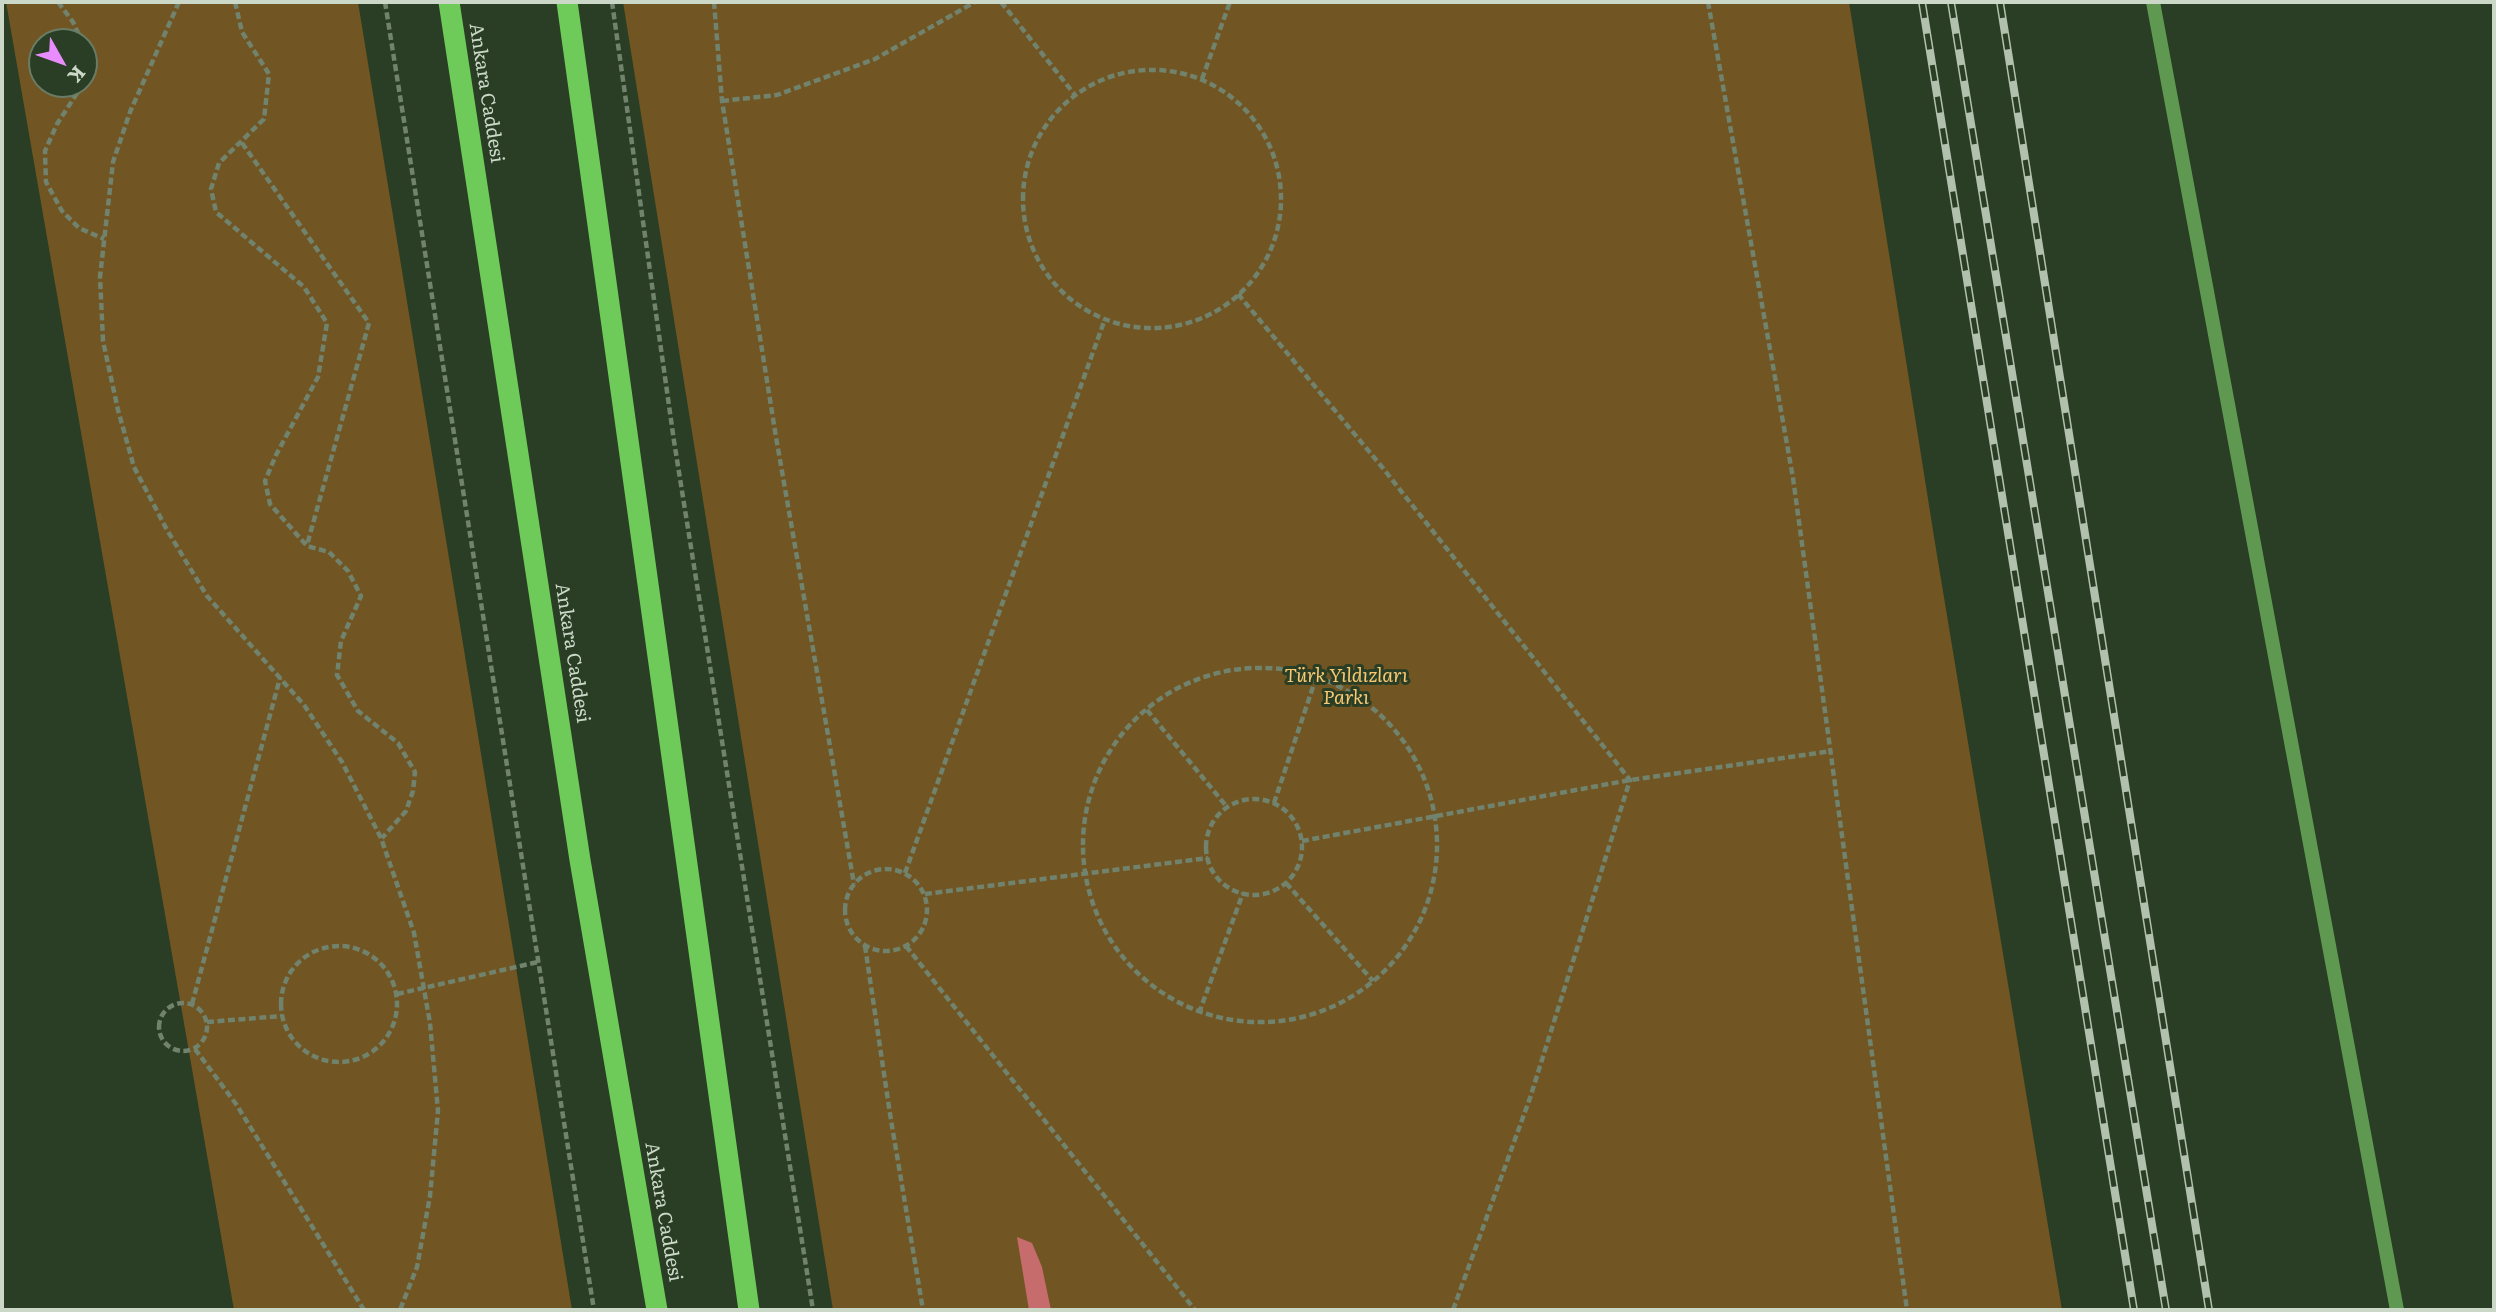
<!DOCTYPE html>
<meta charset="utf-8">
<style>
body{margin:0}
#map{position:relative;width:2496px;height:1312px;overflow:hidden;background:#293e24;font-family:Literata,serif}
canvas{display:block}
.frame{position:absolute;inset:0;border:4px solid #cbd8c8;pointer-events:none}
.north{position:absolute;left:28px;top:28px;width:70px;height:70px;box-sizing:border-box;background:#293e24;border:2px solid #6a7c66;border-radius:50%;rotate:130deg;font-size:19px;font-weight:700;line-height:28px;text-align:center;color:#cbd8c8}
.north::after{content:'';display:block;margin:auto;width:24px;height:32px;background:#e98dfe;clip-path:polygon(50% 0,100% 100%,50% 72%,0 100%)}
</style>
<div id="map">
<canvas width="2496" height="1312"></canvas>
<div class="frame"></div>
<div class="north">K</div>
</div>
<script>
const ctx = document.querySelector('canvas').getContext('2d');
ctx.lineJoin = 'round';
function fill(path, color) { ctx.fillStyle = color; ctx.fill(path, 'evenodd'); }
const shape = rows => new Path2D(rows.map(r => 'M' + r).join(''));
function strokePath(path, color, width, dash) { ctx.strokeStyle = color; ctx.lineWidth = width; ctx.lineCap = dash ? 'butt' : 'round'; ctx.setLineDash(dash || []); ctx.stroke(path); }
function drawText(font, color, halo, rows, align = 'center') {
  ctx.font = font + ' Literata,serif'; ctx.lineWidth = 6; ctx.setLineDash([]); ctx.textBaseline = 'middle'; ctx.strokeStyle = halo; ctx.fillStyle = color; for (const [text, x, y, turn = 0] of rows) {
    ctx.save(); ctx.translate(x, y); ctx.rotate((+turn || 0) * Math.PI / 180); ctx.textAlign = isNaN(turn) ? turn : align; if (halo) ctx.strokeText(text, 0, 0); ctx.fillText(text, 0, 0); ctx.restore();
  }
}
const green = shape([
 [6,2,358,2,572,1310,234,1310],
 [42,42,84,42,84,84,42,84],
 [623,2,1849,2,1935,543,2062,1310,833,1310]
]);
const water = shape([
 [1017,1237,1032,1243,1042,1267,1051,1310,1029,1310]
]);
const path = shape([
 [58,2,73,22,82,42],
 [179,2,130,112,113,162,100,277,103,341,118,410,134,467,167,530,207,596,304,705,342,762,381,838,414,933,430,1023,438,1111,430,1196,417,1267,400,1310],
 [235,2,242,32,269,74,264,119,219,163,211,189,216,212,304,287,327,323,318,377,276,455,265,481,270,504,307,546,329,552,348,571,361,596,341,641,337,675,358,711,398,743,415,772,413,791,406,811,382,838],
 [385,2,594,1310],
 [612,2,674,441,813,1310],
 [714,2,722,101,776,437,854,884],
 [1001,2,1075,95],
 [1708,2,1793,478,1907,1310],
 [84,46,94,69,84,83],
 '1023 199a129 129 0 1 1 258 0a129 129 0 1 1-258 0Z',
 [1202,79,1230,2],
 [83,84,57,124,45,151,46,182,62,211,79,228,104,239],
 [722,101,777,95,875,59,975,2],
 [242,143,369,323,307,545],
 [1238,294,1382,467,1630,780,1530,1098,1453,1310],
 '1083 845a177 177 0 1 1 354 0a177 177 0 1 1-354 0Z',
 [1147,710,1227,807],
 '1206 847a48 48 0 1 1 96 0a48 48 0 1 1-96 0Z',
 [1274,803,1316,678],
 [1302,841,1630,780,1831,751],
 '845 910a41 41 0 1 1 82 0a41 41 0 1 1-82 0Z',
 [905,873,1105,319],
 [1286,883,1373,981],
 [925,894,1208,858],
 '281 1004a58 58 0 1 1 116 0a58 58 0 1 1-116 0Z',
 [865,946,890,1114,923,1310],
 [906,946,1195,1310],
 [397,994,538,962],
 '159 1027a24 24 0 1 1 48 0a24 24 0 1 1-48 0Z',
 [192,1004,280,678],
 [1199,1013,1243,893],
 [207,1022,282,1016],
 [195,1049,236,1104,364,1310]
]);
const secondary = shape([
 [2153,2,2397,1310]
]);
const highway = shape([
 [449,2,580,860,657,1310],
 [567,2,749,1310]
]);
const rail = shape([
 [1922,2,2134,1310],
 [1951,2,2166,1310],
 [2000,2,2209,1310]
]);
const streetNames = [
 ["Ankara Caddesi",486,93,81],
 ["Ankara Caddesi",572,653,81],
 ["Ankara Caddesi",663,1212,80]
];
const parkNames = [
 ["Türk Yıldızları",1346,676],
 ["Parkı",1346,698]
];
fill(green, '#715523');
fill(water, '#c76c6d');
strokePath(path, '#71826d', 4.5, [7, 3.5]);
strokePath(secondary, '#5f9951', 14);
strokePath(highway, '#6ecb59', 21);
strokePath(rail, '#b2c0ae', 8);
strokePath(rail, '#293e24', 5, [16]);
drawText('19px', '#cbd8c8', '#293e24', streetNames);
drawText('italic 19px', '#f9c873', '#293e24', parkNames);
</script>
